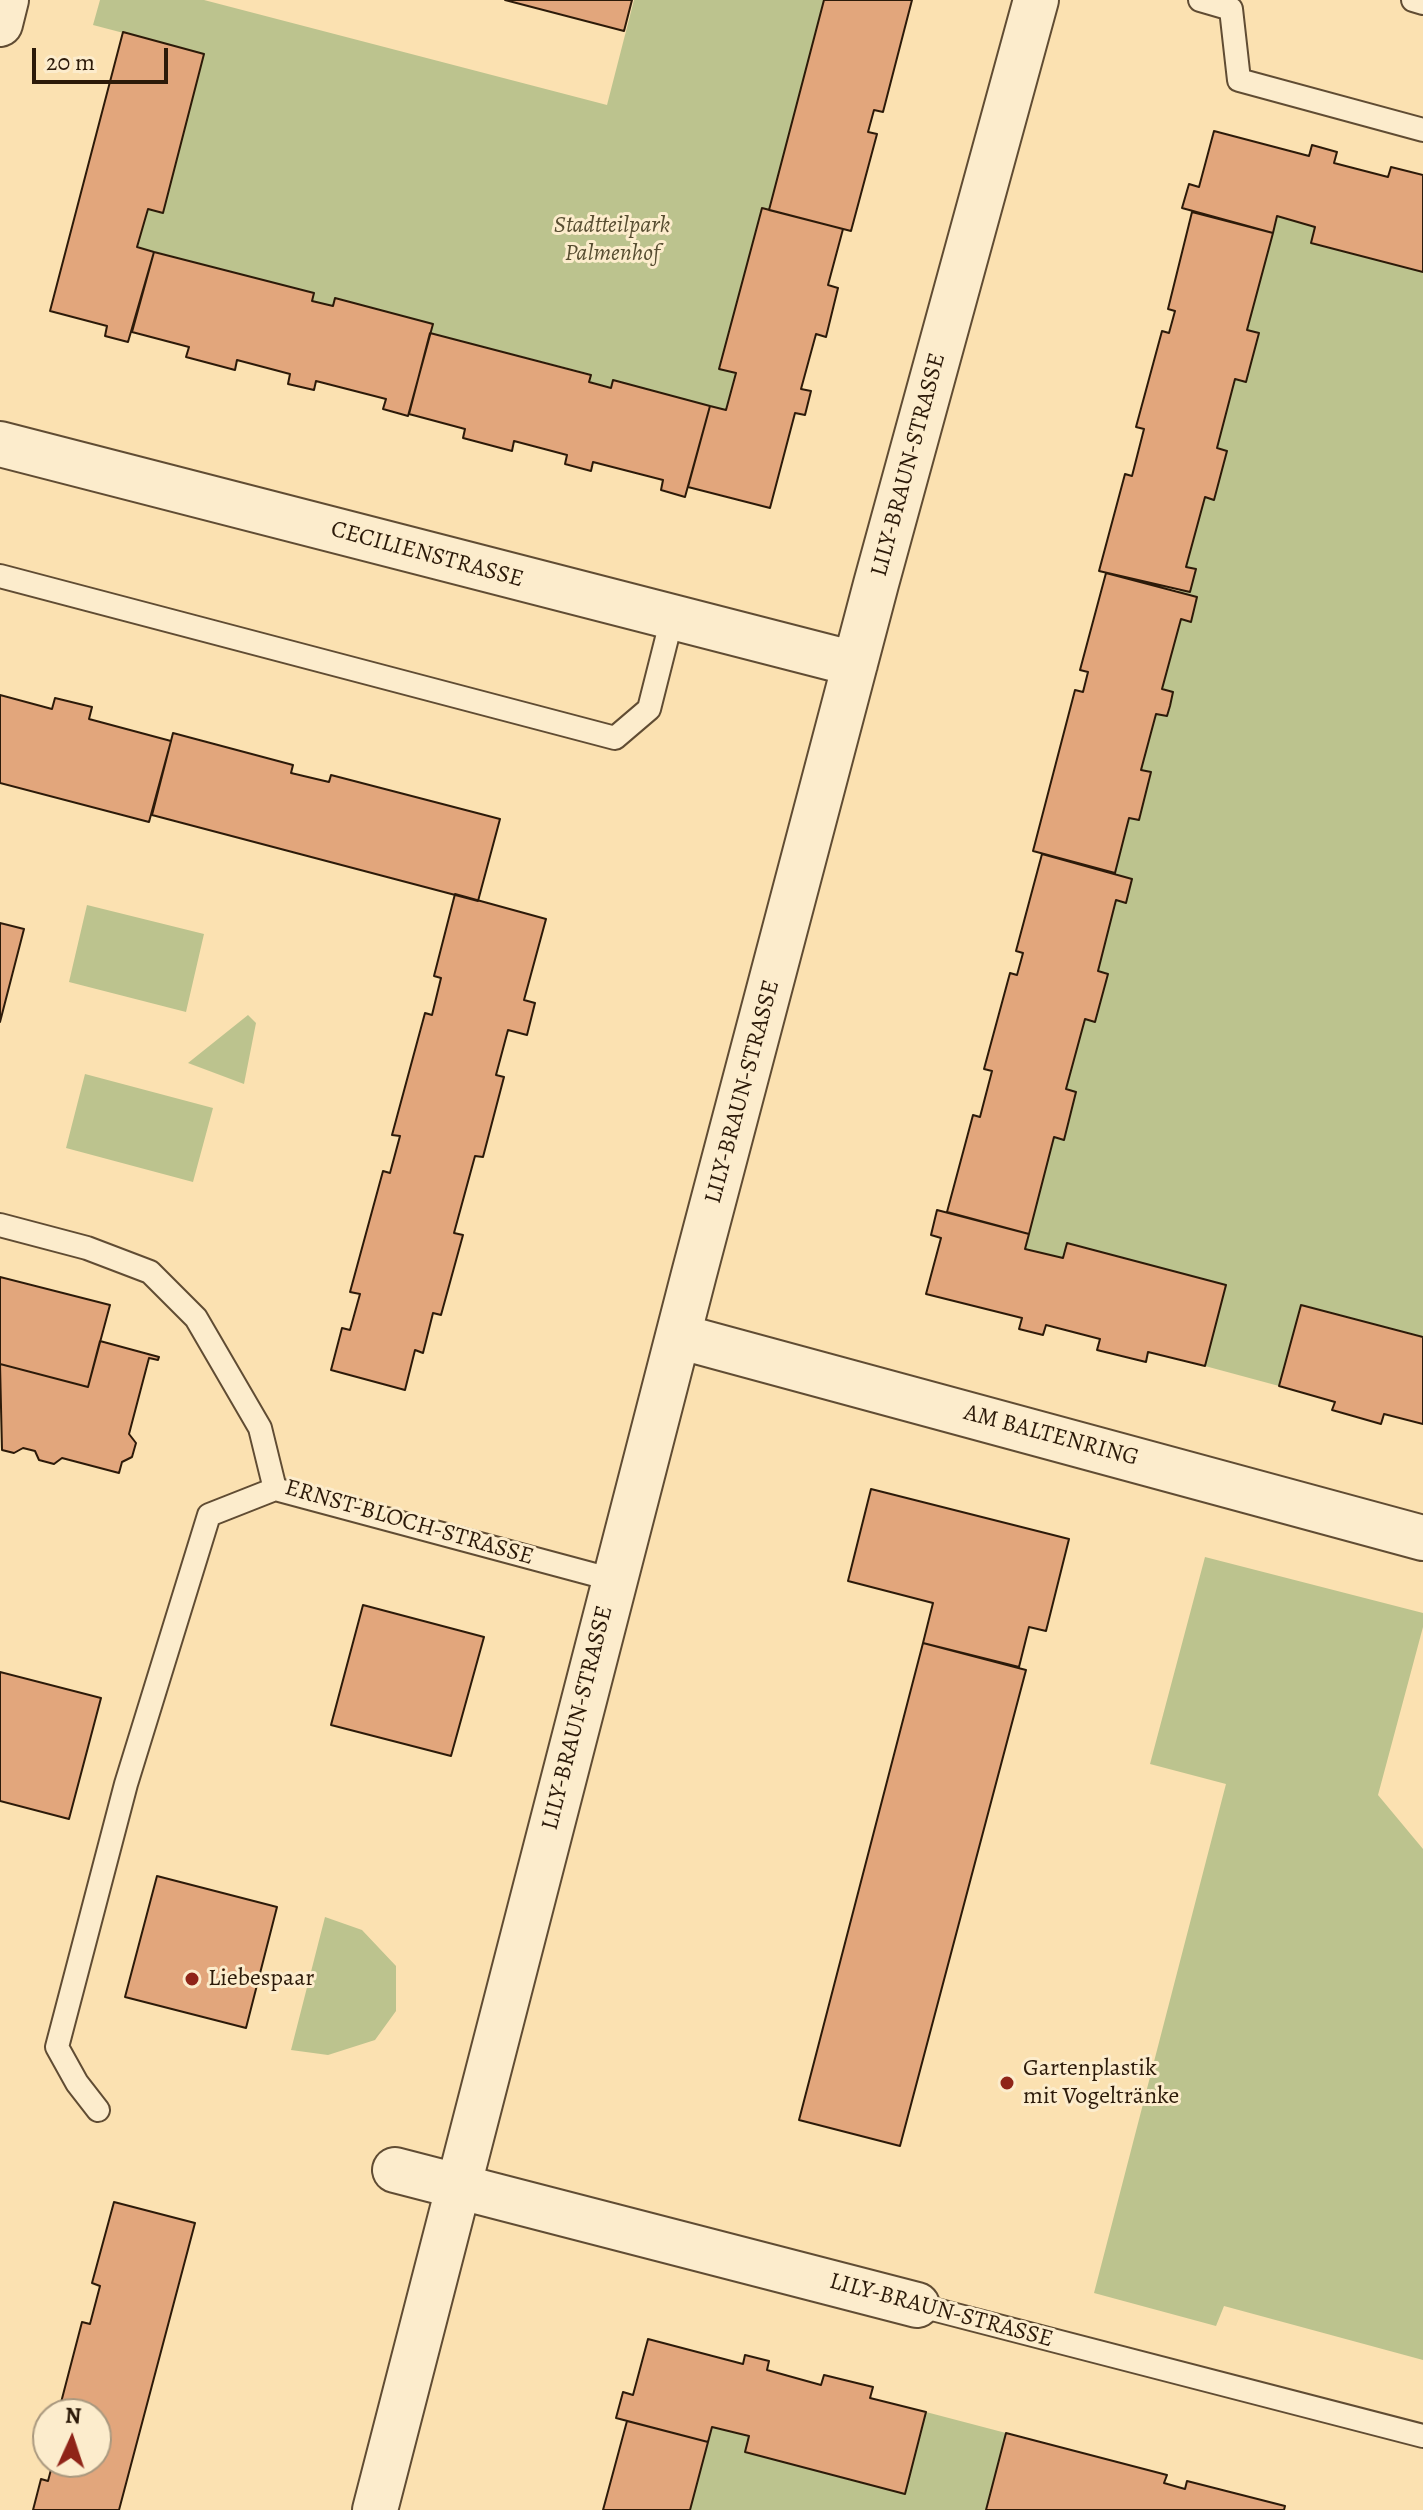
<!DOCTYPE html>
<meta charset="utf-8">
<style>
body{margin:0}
#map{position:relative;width:1423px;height:2510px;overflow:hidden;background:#fbe1b1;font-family:Alegreya,serif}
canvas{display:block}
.north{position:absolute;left:32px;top:2398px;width:80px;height:80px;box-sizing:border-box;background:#fceccc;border:2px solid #a9987e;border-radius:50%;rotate:3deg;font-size:22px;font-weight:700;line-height:32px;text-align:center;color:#2c1a09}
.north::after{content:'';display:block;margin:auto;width:28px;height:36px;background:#8f2418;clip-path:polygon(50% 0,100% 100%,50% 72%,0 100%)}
.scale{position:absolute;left:32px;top:48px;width:136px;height:36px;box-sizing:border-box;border:4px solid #2c1a09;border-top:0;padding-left:10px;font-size:24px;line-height:28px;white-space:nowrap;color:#2c1a09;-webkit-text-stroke:6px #fceccc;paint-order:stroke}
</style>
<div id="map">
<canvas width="1423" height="2510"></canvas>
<div class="north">N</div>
<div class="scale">20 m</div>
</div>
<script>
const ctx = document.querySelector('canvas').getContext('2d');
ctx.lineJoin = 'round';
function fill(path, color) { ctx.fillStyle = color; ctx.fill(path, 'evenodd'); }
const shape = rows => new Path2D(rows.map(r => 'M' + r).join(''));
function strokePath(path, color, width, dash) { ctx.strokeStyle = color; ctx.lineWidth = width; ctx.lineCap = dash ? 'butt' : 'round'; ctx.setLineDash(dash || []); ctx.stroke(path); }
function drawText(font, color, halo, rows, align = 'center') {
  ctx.font = font + ' Alegreya,serif'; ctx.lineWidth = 6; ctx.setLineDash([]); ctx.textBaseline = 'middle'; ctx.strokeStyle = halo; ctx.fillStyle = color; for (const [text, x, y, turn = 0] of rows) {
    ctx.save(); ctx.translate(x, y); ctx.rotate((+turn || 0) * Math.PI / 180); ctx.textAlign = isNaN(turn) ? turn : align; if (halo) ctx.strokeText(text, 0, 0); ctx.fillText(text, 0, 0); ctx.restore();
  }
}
const green = shape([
 [100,0,204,0,607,105,634,0,824,0,769,210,762,208,719,369,736,373,726,410,613,380,611,388,589,382,591,374,430,333,432,324,336,298,333,306,312,301,313,293,137,247,148,209,163,212,204,54,93,25],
 [1277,216,1315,227,1311,243,1423,272,1423,1337,1301,1305,1279,1386,1205,1366,1226,1286,1067,1244,1063,1258,1025,1249,1054,1137,1064,1140,1076,1092,1066,1089,1085,1019,1095,1021,1098,971,1116,900,1126,903,1132,880,1115,873,1129,818,1139,820,1151,772,1141,770,1156,714,1167,716,1170,706,1173,693,1162,689,1181,619,1191,622,1197,597,1179,592,1180,590,1190,592,1196,570,1186,567,1205,497,1214,499,1227,452,1217,448],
 [87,905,204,934,186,1012,69,982],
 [248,1015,256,1023,244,1084,188,1063],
 [85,1074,213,1108,193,1182,66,1148],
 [1205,1557,1423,1613,1423,1627,1378,1795,1423,1849,1423,2360,1224,2306,1216,2326,1094,2293,1226,1784,1150,1764],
 [325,1917,362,1930,396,1966,396,2011,375,2040,328,2055,291,2050],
 [926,2412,1006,2433,986,2510,690,2510,712,2427,749,2436,745,2452,905,2493]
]);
const building = shape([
 [505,0,632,0,624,31,505,0],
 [824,0,912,0,883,112,874,110,868,132,877,134,851,231,769,210,824,0],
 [123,32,204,54,163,213,148,209,137,247,154,252,128,342,105,336,107,326,50,311,123,32],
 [1214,131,1309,156,1312,145,1337,152,1334,163,1388,177,1391,167,1423,175,1423,272,1311,243,1315,227,1277,216,1273,233,1182,208,1189,184,1199,187,1214,131],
 [762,208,843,229,828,285,838,288,826,337,816,334,801,389,811,391,805,415,795,413,770,508,688,487,710,406,726,410,736,373,719,369,762,208],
 [1192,212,1273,233,1247,330,1259,333,1246,382,1235,379,1217,448,1227,451,1214,500,1205,497,1186,567,1196,569,1190,592,1099,571,1125,474,1132,476,1144,429,1136,427,1162,331,1169,333,1175,311,1168,309,1192,212],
 [154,252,314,293,312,301,333,306,335,298,433,324,408,416,383,409,386,399,316,381,314,390,288,384,290,374,237,360,235,370,186,357,189,347,132,332,154,252],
 [430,333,591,375,589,382,611,388,613,380,710,406,685,497,661,490,663,480,593,462,591,471,565,464,567,455,514,441,512,451,463,438,465,429,409,414,430,333],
 [1106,573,1197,597,1191,622,1181,619,1162,689,1173,692,1170,706,1167,716,1156,714,1141,770,1151,772,1139,820,1129,818,1115,873,1033,851,1075,690,1083,692,1088,672,1080,670,1106,573],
 [0,695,52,709,55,698,92,707,89,719,171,741,149,822,0,783,0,695],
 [173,733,293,765,291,773,329,782,331,775,500,819,478,901,152,815,173,733],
 [1042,854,1132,879,1126,903,1116,900,1098,971,1108,974,1095,1022,1085,1019,1066,1089,1076,1092,1064,1140,1054,1137,1029,1234,947,1212,973,1115,980,1117,992,1071,984,1069,1010,973,1017,975,1023,953,1016,951,1042,854],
 [455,894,546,919,524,1000,535,1003,527,1035,508,1030,496,1075,504,1077,483,1157,475,1156,454,1233,463,1235,441,1315,433,1313,423,1353,415,1350,405,1390,331,1370,342,1328,350,1330,360,1294,350,1292,383,1171,390,1173,400,1136,392,1135,425,1013,432,1015,441,978,434,976,455,894],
 [0,923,24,929,0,1022,0,923],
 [937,1210,1029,1234,1025,1249,1063,1258,1067,1243,1226,1285,1205,1366,1148,1352,1146,1362,1097,1350,1100,1339,1046,1325,1043,1335,1019,1329,1022,1318,926,1294,941,1238,931,1235,937,1210],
 [0,1277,110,1305,88,1387,0,1364,0,1277],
 [1301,1305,1423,1337,1423,1424,1384,1414,1381,1424,1332,1410,1335,1402,1279,1386,1301,1305],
 [100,1341,159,1357,158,1360,149,1358,129,1434,136,1443,132,1457,122,1462,119,1473,62,1458,54,1464,39,1460,35,1451,23,1448,14,1453,2,1450,0,1364,88,1387,100,1341],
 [871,1489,1069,1539,1046,1631,1029,1627,1019,1667,923,1643,933,1603,848,1581,871,1489],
 [363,1605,484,1637,451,1756,331,1725,363,1605],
 [923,1643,1026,1670,900,2146,799,2120,923,1643],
 [0,1672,101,1698,69,1819,0,1801,0,1672],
 [157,1876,277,1907,246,2028,125,1997,157,1876],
 [114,2202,195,2223,119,2510,33,2510,41,2479,48,2481,53,2462,96,2462,96,2414,58,2414,82,2322,90,2324,100,2286,92,2283,114,2202],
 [648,2339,743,2364,745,2355,769,2361,767,2370,821,2385,824,2375,873,2387,870,2398,926,2412,905,2494,745,2452,749,2436,712,2427,708,2442,616,2418,623,2392,633,2395,648,2339],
 [627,2421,708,2442,690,2510,603,2510,627,2421],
 [1006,2433,1167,2475,1164,2483,1185,2489,1187,2481,1285,2506,1284,2510,986,2510,1006,2433]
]);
const service = shape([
 [1200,0,1231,9],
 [1413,0,1423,3],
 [1231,9,1239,80,1423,130],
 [0,576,615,738,649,709,672,618],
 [0,1225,87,1248,150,1272,196,1318,260,1428,275,1489],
 [275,1489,614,1580],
 [98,2110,77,2083,57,2047,126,1784,209,1515,275,1489],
 [917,2305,1423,2436]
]);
const minor = shape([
 [0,24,6,0],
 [0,444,855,664],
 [678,1336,1423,1538],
 [395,2170,917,2305],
 [375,2510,694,1274,876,584,1036,0]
]);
const markers = [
 [192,1979,8,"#8f2418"],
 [1007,2083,8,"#8f2418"]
];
const parkNames = [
 ["Stadtteilpark",612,226],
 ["Palmenhof",612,254]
];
const streetNames = [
 ["LILY-BRAUN-STRASSE",909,465,-75],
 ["CECILIENSTRASSE",427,555,15],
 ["LILY-BRAUN-STRASSE",743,1092,-75],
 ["AM BALTENRING",1051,1436,15],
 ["ERNST-BLOCH-STRASSE",409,1523,16],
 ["LILY-BRAUN-STRASSE",578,1718,-76],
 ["LILY-BRAUN-STRASSE",941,2311,15]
];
const poiNames = [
 ["Liebespaar",208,1979],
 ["Gartenplastik",1023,2069],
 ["mit Vogeltränke",1023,2097]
];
fill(green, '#bcc38e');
fill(building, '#e2a67c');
strokePath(building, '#2c1a09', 2);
strokePath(service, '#604c33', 26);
strokePath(minor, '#604c33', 48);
strokePath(service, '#fceccc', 22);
strokePath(minor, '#fceccc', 44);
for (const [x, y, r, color] of markers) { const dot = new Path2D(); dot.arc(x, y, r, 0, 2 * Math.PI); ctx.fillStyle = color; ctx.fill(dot); strokePath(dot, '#fceccc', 3); }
drawText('italic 24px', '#574d31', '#fceccc', parkNames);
drawText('24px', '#2c1a09', '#fceccc', streetNames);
drawText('24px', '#2c1a09', '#fceccc', poiNames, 'left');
</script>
